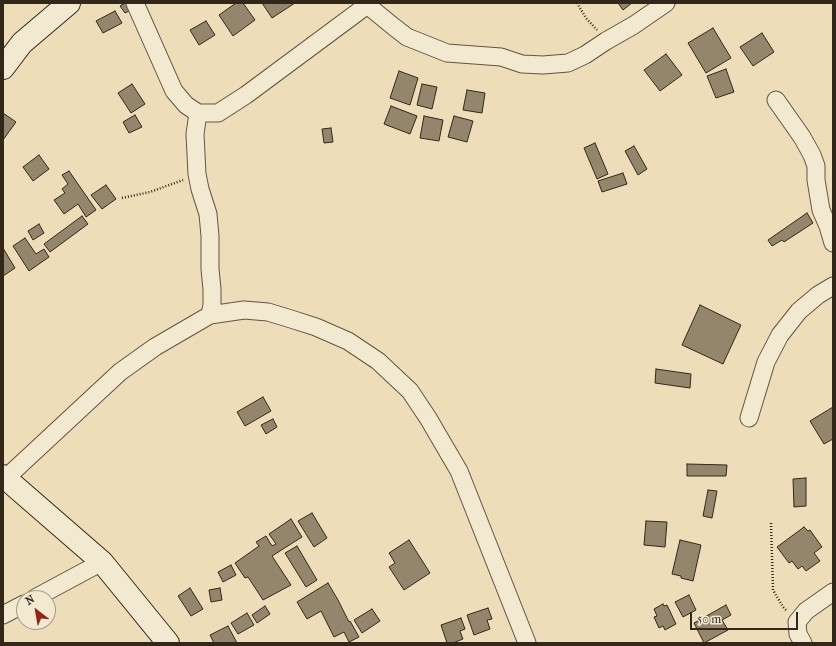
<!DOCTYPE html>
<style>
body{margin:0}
#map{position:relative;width:836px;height:646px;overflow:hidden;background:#edddb8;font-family:"IM FELL French Canon",serif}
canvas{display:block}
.frame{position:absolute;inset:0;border:4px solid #33271c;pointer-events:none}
.north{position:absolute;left:16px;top:590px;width:40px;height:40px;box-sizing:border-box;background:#f3e9d1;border:1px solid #a69b89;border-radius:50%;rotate:329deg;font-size:11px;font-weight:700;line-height:16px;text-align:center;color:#33271c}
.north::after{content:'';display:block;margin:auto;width:14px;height:18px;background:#8f2418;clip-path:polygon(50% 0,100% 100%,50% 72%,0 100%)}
.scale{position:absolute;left:690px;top:612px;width:108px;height:18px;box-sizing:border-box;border:2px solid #33271c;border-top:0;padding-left:5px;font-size:12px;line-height:14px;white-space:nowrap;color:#33271c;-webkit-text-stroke:3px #f3e9d1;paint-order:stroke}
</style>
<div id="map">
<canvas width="836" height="646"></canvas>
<div class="frame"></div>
<div class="north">N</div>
<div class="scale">50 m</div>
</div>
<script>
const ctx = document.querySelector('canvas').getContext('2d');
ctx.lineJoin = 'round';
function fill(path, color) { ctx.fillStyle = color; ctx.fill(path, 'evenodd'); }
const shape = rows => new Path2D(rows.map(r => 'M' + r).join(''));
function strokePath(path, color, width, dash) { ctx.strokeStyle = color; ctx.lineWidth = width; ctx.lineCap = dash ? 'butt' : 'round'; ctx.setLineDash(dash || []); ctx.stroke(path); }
const building = shape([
 [125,3,127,3,131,10,125,13,120,6,125,3],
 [236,3,243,3,255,20,233,36,219,15,236,3],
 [262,3,295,3,272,18,262,3],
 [618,3,632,3,623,10,618,3],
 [115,11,122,23,103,33,96,21,115,11],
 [206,21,215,35,199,45,190,30,206,21],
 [713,28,731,58,706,73,688,43,713,28],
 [762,33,774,52,753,66,740,47,762,33],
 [666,54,682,75,660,91,644,70,666,54],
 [726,69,734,92,716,98,707,76,726,69],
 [399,71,418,78,410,105,390,98,399,71],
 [132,84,145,104,131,113,118,93,132,84],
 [422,84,437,87,432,109,417,105,422,84],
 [467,90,485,93,482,113,463,110,467,90],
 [391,106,417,116,410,134,384,124,391,106],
 [3,113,16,122,3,140,3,113],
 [135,115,142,127,129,133,123,122,135,115],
 [424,116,443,120,439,141,420,138,424,116],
 [454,116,473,121,467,142,448,137,454,116],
 [331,128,333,142,324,143,322,129,331,128],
 [595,143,608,174,597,179,584,148,595,143],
 [634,146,647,169,638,175,625,151,634,146],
 [39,155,49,169,33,181,23,167,39,155],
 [69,171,96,210,86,217,78,204,64,214,54,200,65,193,62,189,68,184,62,175,69,171],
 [623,173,627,184,602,192,598,181,623,173],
 [106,185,116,199,102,209,91,195,106,185],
 [807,213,813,223,784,242,782,240,772,246,768,240,807,213],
 [82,216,88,224,50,252,44,244,82,216],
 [39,224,44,233,33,240,28,231,39,224],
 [25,238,36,254,44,249,49,257,29,271,13,246,25,238],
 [3,248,15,268,3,276,3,248],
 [700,305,741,325,723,364,682,345,700,305],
 [656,369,691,374,690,388,655,383,656,369],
 [263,397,271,411,245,426,237,412,263,397],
 [833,407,833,439,824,444,810,421,833,407],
 [273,419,277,427,266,434,261,425,273,419],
 [687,464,727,465,726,476,687,476,687,464],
 [806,478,806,506,794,507,793,479,806,478],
 [708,490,717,491,712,518,703,516,708,490],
 [312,513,327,538,314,547,298,521,312,513],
 [291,519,302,537,272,556,291,585,263,600,248,577,245,578,235,563,259,546,256,542,266,536,272,546,276,544,269,534,291,519],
 [646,521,667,522,665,547,644,545,646,521],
 [804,527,808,531,810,530,822,547,814,553,820,561,806,571,802,566,798,569,792,561,789,563,777,547,804,527],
 [409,540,430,573,404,590,389,567,395,563,389,553,409,540],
 [680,540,701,545,693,581,681,578,681,576,672,574,680,540],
 [297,546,317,580,306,587,285,553,297,546],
 [231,565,236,575,223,582,218,572,231,565],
 [328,583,338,600,349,622,350,621,359,637,349,642,344,632,334,637,321,611,307,619,297,602,328,583],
 [190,588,203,609,191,616,178,596,190,588],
 [220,588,222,600,211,602,209,590,220,588],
 [689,595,696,610,683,617,675,602,689,595],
 [663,604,664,606,667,605,676,624,665,630,663,626,659,628,654,617,657,616,654,609,663,604],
 [726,605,731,615,722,620,728,630,704,643,694,623,726,605],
 [265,606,270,614,257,623,252,615,265,606],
 [488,608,492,619,487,620,490,629,474,635,467,615,488,608],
 [372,609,380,621,362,633,354,620,372,609],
 [247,613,254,625,238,634,231,623,247,613],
 [461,618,465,629,460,631,463,639,453,643,447,643,441,625,461,618],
 [228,626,237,643,214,643,210,635,228,626]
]);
const path = shape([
 [577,3,586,18,597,30],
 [122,198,150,192,183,180],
 [771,523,773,590,783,607,787,611]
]);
const street = shape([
 [135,3,174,91,186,105,198,113,218,113,246,95,370,3],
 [367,5,394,27,407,37,447,53,501,57,522,64,543,65,568,63,585,55,606,41,634,25,666,3],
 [776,100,802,137,812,155,816,166,816,180,821,210,828,226,833,243],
 [198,113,195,134,197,174,200,189,208,214,210,236,210,269,212,289,212,305,210,315],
 [749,418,766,362,780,335,799,311,818,295,833,286],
 [6,478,120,372,155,347,210,315,244,310,268,312,291,319,316,327,348,341,378,361,410,391,428,418,459,471,527,643],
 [35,598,102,562],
 [3,615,24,604],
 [803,643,798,634,797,622,806,611,833,592]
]);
const secondary = shape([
 [3,68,22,43,69,3],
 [3,476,102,562,168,643]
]);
fill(building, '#94866d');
strokePath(building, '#33271c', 1);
strokePath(street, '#625443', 19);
strokePath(secondary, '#33271c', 24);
strokePath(path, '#33271c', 2.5, [1, 2]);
strokePath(street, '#f3e9d1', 17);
strokePath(secondary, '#f3e9d1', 22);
</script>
